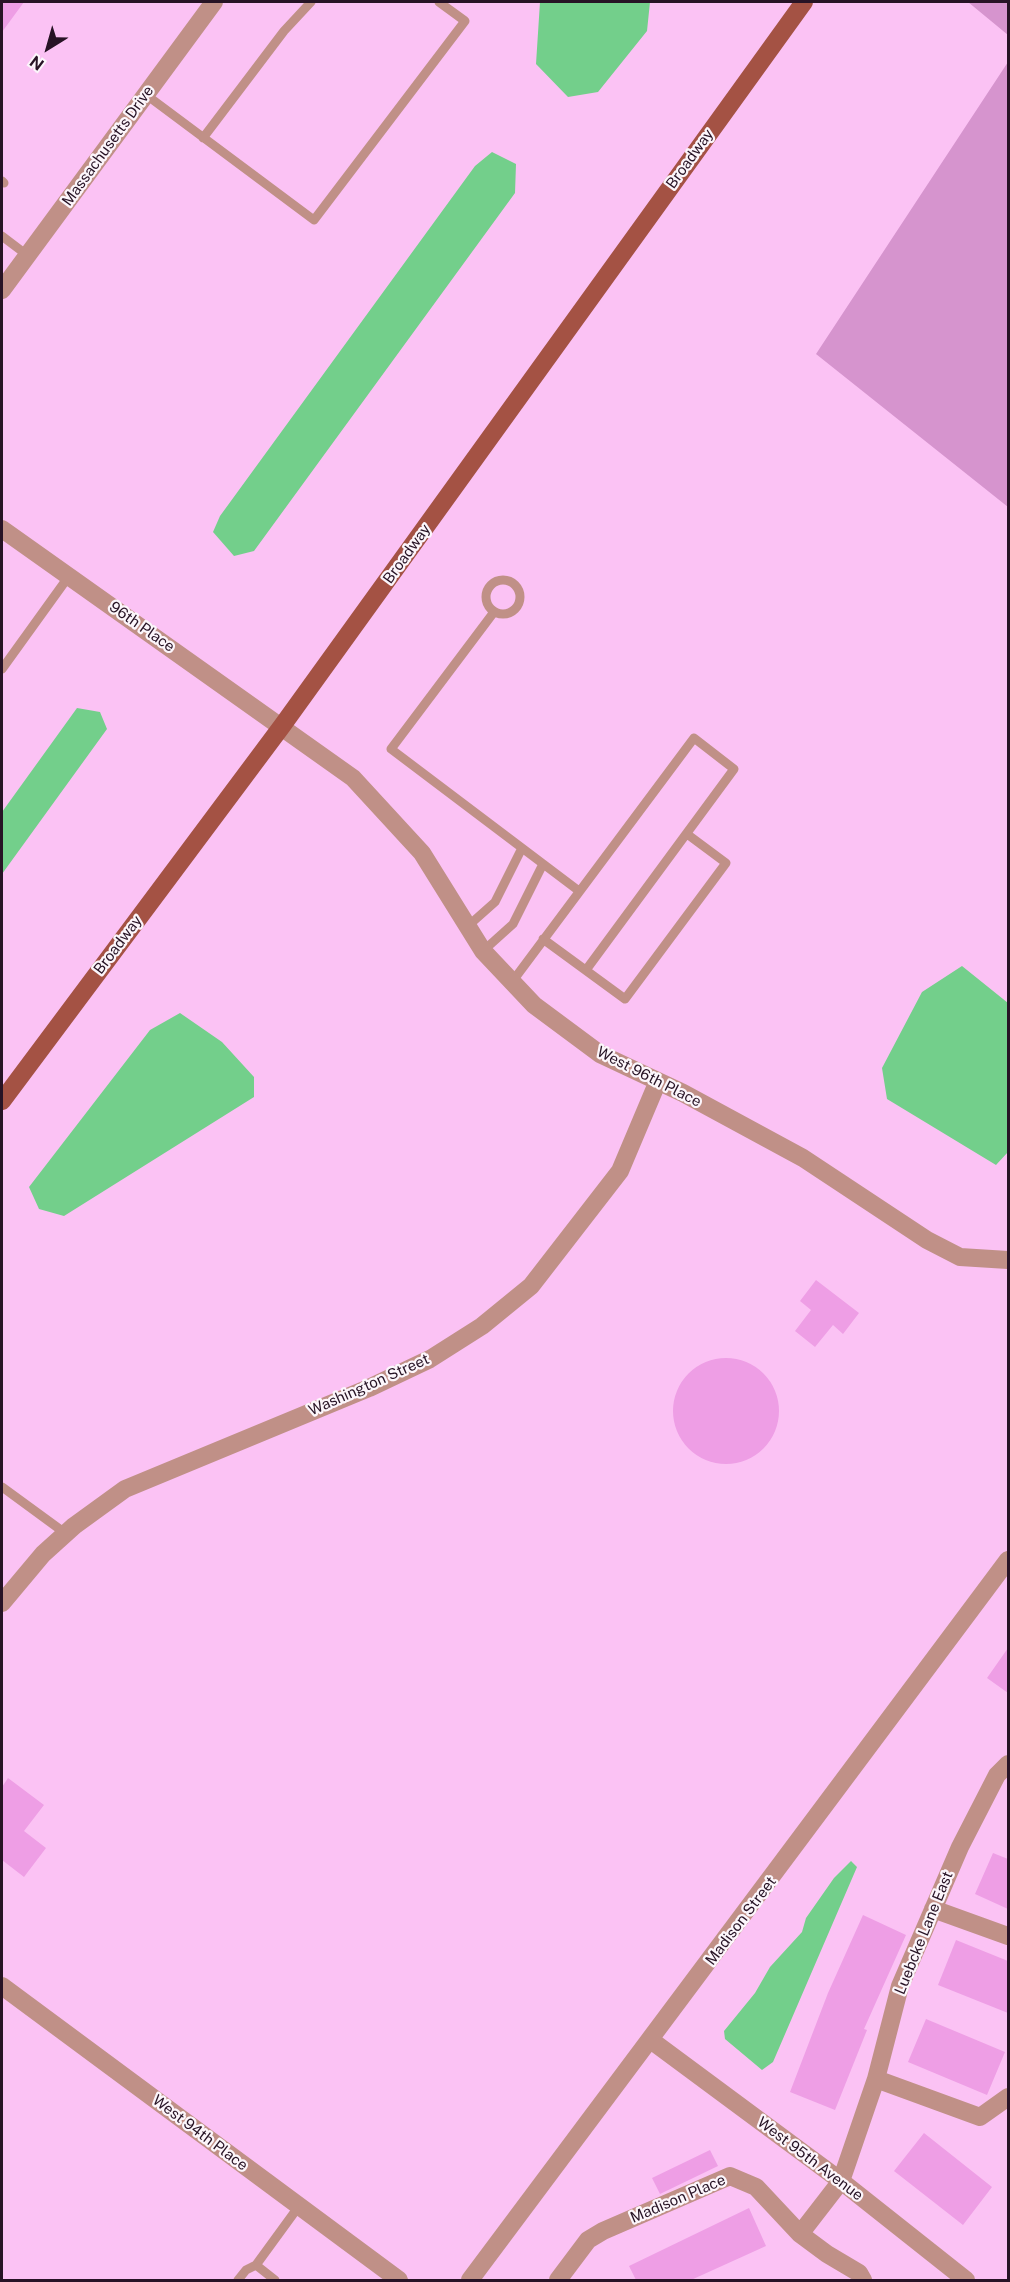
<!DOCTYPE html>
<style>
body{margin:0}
#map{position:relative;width:1010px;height:2282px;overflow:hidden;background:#fbc2f4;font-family:"Public Sans",sans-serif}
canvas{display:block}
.frame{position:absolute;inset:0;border:3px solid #271325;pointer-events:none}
.north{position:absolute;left:18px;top:18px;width:60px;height:60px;-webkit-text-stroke:4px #fcf6fb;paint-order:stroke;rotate:217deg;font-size:16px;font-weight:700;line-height:24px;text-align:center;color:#271325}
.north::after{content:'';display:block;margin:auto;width:21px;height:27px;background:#271325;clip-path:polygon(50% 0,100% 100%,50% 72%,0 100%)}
</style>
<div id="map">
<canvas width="1010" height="2282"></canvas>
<div class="frame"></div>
<div class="north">N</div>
</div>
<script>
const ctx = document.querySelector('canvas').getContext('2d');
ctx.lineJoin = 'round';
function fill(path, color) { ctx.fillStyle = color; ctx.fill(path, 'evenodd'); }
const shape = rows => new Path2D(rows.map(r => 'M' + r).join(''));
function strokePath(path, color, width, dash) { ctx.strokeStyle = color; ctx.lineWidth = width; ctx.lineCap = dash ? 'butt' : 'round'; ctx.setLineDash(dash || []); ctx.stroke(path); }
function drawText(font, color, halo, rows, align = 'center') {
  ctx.font = font + ' "Public Sans",sans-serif'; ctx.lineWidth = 4.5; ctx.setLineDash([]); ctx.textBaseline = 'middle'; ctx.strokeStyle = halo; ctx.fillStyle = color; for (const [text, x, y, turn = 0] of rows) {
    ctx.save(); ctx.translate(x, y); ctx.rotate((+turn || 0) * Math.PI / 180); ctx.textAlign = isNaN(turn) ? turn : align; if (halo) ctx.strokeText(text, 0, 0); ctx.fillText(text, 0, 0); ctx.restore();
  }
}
const green = shape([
 [968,2,1008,2,1008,35],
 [1008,62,1008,507,816,354]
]);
const water = shape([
 [540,2,650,2,647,31,598,92,568,97,536,64],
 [492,152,516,164,515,193,254,551,234,556,213,532,220,516,475,166],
 [77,708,100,712,107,729,2,874,2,812],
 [962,966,1008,1003,1008,1152,996,1165,887,1099,882,1068,922,992],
 [180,1013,222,1042,254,1077,254,1097,64,1216,39,1209,29,1187,150,1030],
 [851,1861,857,1867,773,2062,762,2070,725,2039,724,2031,755,1993,770,1967,802,1932,806,1918,834,1878]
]);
const building = shape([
 [2,2,24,2,2,32],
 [816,1280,859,1313,843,1334,833,1325,815,1347,795,1331,811,1310,800,1301],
 '673 1411a53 53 0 1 1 106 0a53 53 0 1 1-106 0Z',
 [1008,1648,1008,1693,987,1678],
 [8,1778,44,1805,24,1831,46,1848,24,1877,2,1860,2,1787],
 [993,1853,1008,1859,1008,1909,975,1894],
 [863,1915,906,1935,864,2029,867,2030,835,2110,790,2092,828,1993],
 [956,1940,1008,1961,1008,2013,938,1985],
 [926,2019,1005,2052,987,2095,908,2062],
 [924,2133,992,2187,963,2225,894,2171],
 [710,2150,718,2166,660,2194,652,2178],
 [749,2208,766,2246,691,2280,636,2280,629,2266]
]);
const lane = shape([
 [145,94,314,220,465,21,439,2],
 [203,138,284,31,311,2],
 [2,181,4,183],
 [2,236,27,255],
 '486 597a17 17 0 1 1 34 0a17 17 0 1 1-34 0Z',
 [494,612,391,749,579,891],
 [2,669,69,576],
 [468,926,495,902,522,848],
 [543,939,625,999,726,863,687,834],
 [483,951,513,924,543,864],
 [512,982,694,738,734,769,586,970],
 [2,1487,65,1533],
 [238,2280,246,2270,256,2265],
 [275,2280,256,2265,299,2206]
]);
const street = shape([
 [2,290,214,2],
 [2,529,353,778,422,853,483,951,534,1005,600,1054,683,1093,803,1158,927,1240,960,1257,1008,1260],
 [2,1603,43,1554,74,1526,125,1489,369,1388,430,1359,482,1326,531,1286,620,1171,658,1081],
 [933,1909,1008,1936],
 [2,1986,399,2280],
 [652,2041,841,2181,966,2280],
 [876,2079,980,2117,1008,2097],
 [800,2234,841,2181,876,2079,900,1986,960,1847,997,1775,1008,1764],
 [470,2280,1008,1560],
 [558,2280,588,2240,603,2231,730,2176,756,2187,800,2234,827,2254,859,2273,863,2280]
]);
const primary = shape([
 [2,1101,282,726,804,2]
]);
const streetNames = [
 ["Massachusetts Drive",108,146,-54],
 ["Broadway",690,159,-54],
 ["Broadway",407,554,-54],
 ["96th Place",142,627,35],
 ["Broadway",118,945,-53],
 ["West 96th Place",649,1077,27],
 ["Washington Street",369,1385,-24],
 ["Madison Street",741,1921,-53],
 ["Luebcke Lane East",924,1933,-68],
 ["West 94th Place",200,2133,37],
 ["West 95th Avenue",810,2159,37],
 ["Madison Place",678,2199,-23]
];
fill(green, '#d694ce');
fill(water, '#73cf8b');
fill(building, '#ee9ee5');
strokePath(lane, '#c09087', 9);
strokePath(street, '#c09087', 18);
strokePath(primary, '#a45244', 18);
drawText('15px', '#271325', '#fcf6fb', streetNames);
</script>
